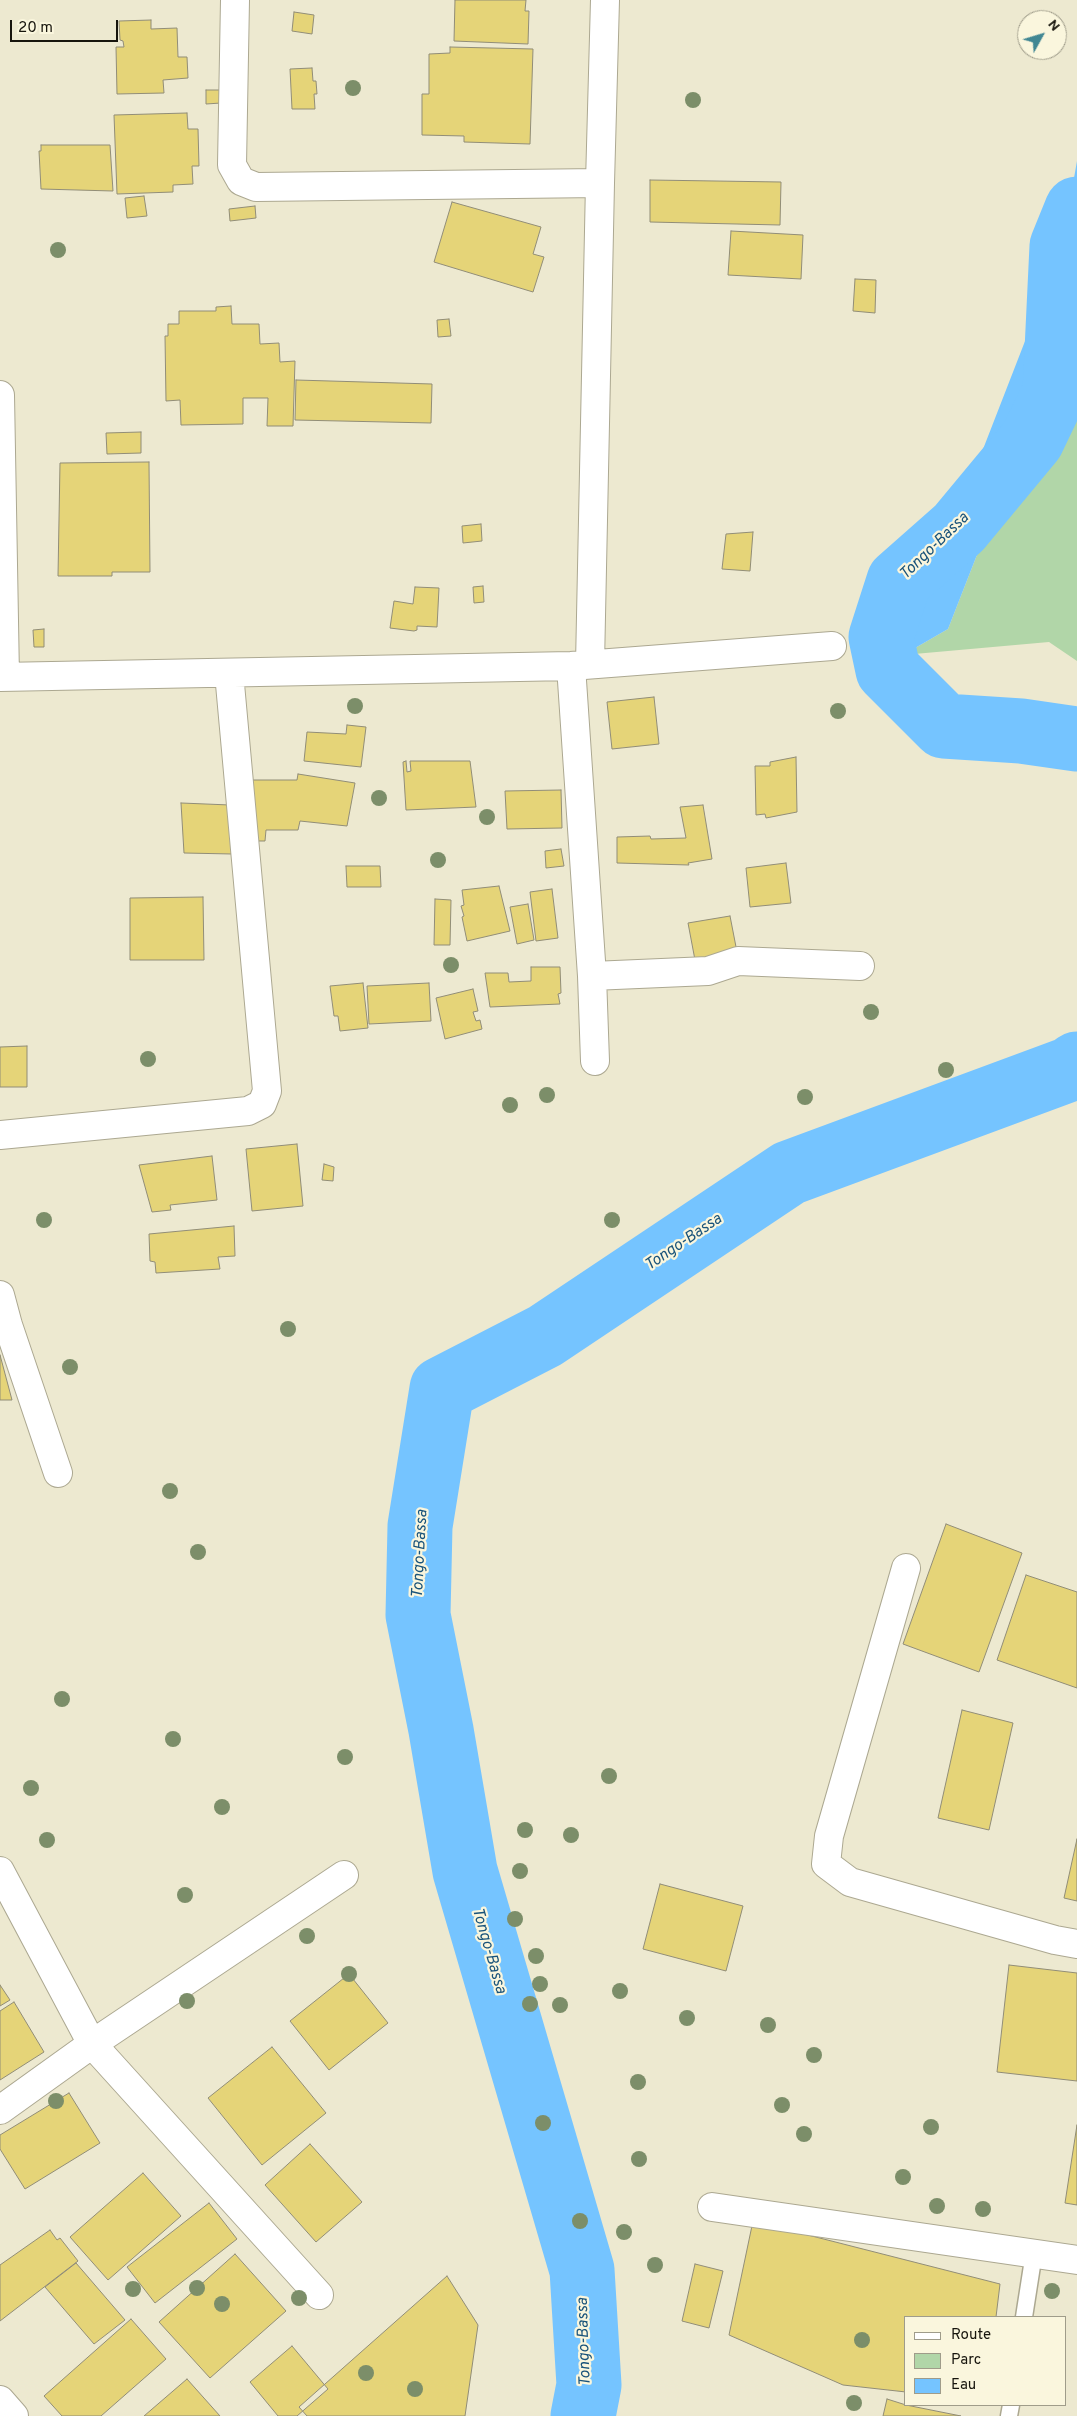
<!DOCTYPE html>
<style>
body{margin:0}
#map{position:relative;width:1077px;height:2416px;overflow:hidden;background:#ede9d0;font-family:Overpass,sans-serif}
canvas{display:block}
.legend{position:absolute;left:904px;top:2316px;width:162px;height:90px;box-sizing:border-box;background:#faf6dd;border:1px solid #9f9c8a;margin:0;padding:6px 9px;list-style:none;font-size:15px;color:#17150d}
.legend li{display:flex;align-items:center;gap:10px;height:25px}
.legend b{width:25px;border:1px solid #9f9c8a}
.north{position:absolute;left:1017px;top:10px;width:50px;height:50px;box-sizing:border-box;background:#faf6dd;border:1px solid #9f9c8a;border-radius:50%;rotate:51deg;font-size:14px;font-weight:700;line-height:20px;text-align:center;color:#17150d}
.north::after{content:'';display:block;margin:auto;width:18px;height:22px;background:#418793;clip-path:polygon(50% 0,100% 100%,50% 72%,0 100%)}
.scale{position:absolute;left:10px;top:20px;width:108px;height:22px;box-sizing:border-box;border:2px solid #17150d;border-top:0;padding-left:6px;font-size:15px;line-height:18px;white-space:nowrap;color:#17150d;-webkit-text-stroke:4px #faf6dd;paint-order:stroke}
</style>
<div id="map">
<canvas width="1077" height="2416"></canvas>
<ul class="legend">
<li><b style="height:6px;background:#fff"></b>Route</li>
<li><b style="height:14px;background:#b1d6a8"></b>Parc</li>
<li><b style="height:14px;background:#75c4ff"></b>Eau</li>
</ul>
<div class="north">N</div>
<div class="scale">20 m</div>
</div>
<script>
const ctx = document.querySelector('canvas').getContext('2d');
ctx.lineJoin = 'round';
function fill(path, color) { ctx.fillStyle = color; ctx.fill(path, 'evenodd'); }
const shape = rows => new Path2D(rows.map(r => 'M' + r).join(''));
function strokePath(path, color, width, dash) { ctx.strokeStyle = color; ctx.lineWidth = width; ctx.lineCap = dash ? 'butt' : 'round'; ctx.setLineDash(dash || []); ctx.stroke(path); }
function drawText(font, color, halo, rows, align = 'center') {
  ctx.font = font + ' Overpass,sans-serif'; ctx.lineWidth = 4.5; ctx.setLineDash([]); ctx.textBaseline = 'middle'; ctx.strokeStyle = halo; ctx.fillStyle = color; for (const [text, x, y, turn = 0] of rows) {
    ctx.save(); ctx.translate(x, y); ctx.rotate((+turn || 0) * Math.PI / 180); ctx.textAlign = isNaN(turn) ? turn : align; if (halo) ctx.strokeText(text, 0, 0); ctx.fillText(text, 0, 0); ctx.restore();
  }
}
const green = shape([
 [1077,299,1077,661,1049,642,903,655,948,629]
]);
const water = shape([
 [1077,161,1077,299,948,629,903,655,1062,246]
]);
const river = shape([
 [1077,209,1062,246,1055,392,1032,440,959,528,899,581,881,637,888,670,944,726,1021,731,1077,739],
 [583,2416,589,2385,582,2270,465,1871,441,1730,418,1615,420,1526,442,1389,545,1336,789,1173,1070,1069,1077,1064]
]);
const building = shape([
 [455,0,526,0,525,11,529,11,528,44,454,41,455,0],
 [294,12,314,15,312,34,292,31,294,12],
 [151,20,151,29,177,28,178,57,187,57,188,78,163,80,164,93,117,94,116,47,124,47,123,41,120,40,119,21,151,20],
 [450,47,533,49,530,144,464,142,464,136,422,135,422,94,429,94,429,54,450,53,450,47],
 [312,68,313,81,316,81,317,94,314,94,315,109,292,109,290,69,312,68],
 [206,90,220,90,221,103,206,104,206,90],
 [187,113,188,129,198,129,199,166,192,166,193,184,173,185,173,192,117,194,114,115,187,113],
 [41,145,110,145,113,191,41,189,39,151,41,151,41,145],
 [650,180,781,182,780,225,650,222,650,180],
 [144,196,147,216,127,218,125,198,144,196],
 [452,202,541,227,533,254,544,257,533,292,434,262,452,202],
 [255,206,256,218,230,221,229,209,255,206],
 [731,231,803,235,801,279,728,275,731,231],
 [855,279,876,280,875,313,853,311,855,279],
 [231,306,232,324,259,324,260,344,279,343,280,362,295,361,293,426,267,426,268,398,243,398,243,424,181,425,180,400,166,401,165,336,168,336,168,324,179,324,179,311,216,311,216,307,231,306],
 [449,319,451,336,438,337,437,320,449,319],
 [296,380,432,384,431,423,295,420,296,380],
 [141,432,141,453,107,454,106,433,141,432],
 [149,462,150,572,112,572,112,576,58,576,60,463,149,462],
 [481,524,482,541,463,543,462,526,481,524],
 [753,532,750,571,722,569,726,534,753,532],
 [483,586,484,602,474,603,473,587,483,586],
 [415,587,439,588,437,627,417,626,417,630,414,631,390,628,394,601,413,604,415,587],
 [44,629,44,647,34,647,33,630,44,629],
 [654,697,659,744,612,749,607,702,654,697],
 [347,725,366,727,361,767,304,761,307,732,346,734,347,725],
 [796,757,797,812,766,818,765,814,756,815,755,766,770,766,770,762,796,757],
 [406,761,407,772,411,771,410,761,470,761,476,807,406,810,403,762,406,761],
 [298,774,355,783,347,826,300,821,298,830,266,830,265,841,248,841,250,780,297,780,298,774],
 [561,790,562,828,507,829,505,791,561,790],
 [181,803,230,805,232,854,184,853,181,803],
 [703,805,712,859,688,863,689,865,617,863,617,837,650,836,651,839,686,838,680,807,703,805],
 [561,849,564,866,546,868,545,851,561,849],
 [786,863,791,903,750,907,746,868,786,863],
 [346,866,380,866,381,887,347,887,346,866],
 [499,886,510,931,467,941,462,917,464,916,461,906,464,905,462,890,499,886],
 [552,889,558,938,536,941,530,892,552,889],
 [203,897,204,960,130,960,130,898,203,897],
 [435,899,451,900,450,945,434,945,435,899],
 [528,904,534,940,517,944,510,907,528,904],
 [730,916,737,952,695,960,688,923,730,916],
 [531,967,560,967,561,993,558,994,560,1004,490,1007,485,973,508,973,509,982,531,981,531,967],
 [363,983,368,1028,340,1031,338,1016,334,1016,330,986,363,983],
 [429,983,431,1021,369,1024,367,986,429,983],
 [473,989,478,1011,473,1012,476,1021,480,1020,482,1029,445,1039,436,998,473,989],
 [27,1046,27,1087,0,1087,0,1047,27,1046],
 [297,1144,303,1206,252,1211,246,1149,297,1144],
 [212,1156,217,1200,170,1205,171,1210,152,1212,139,1165,212,1156],
 [324,1164,334,1167,333,1181,322,1180,324,1164],
 [234,1226,235,1256,218,1257,220,1269,156,1273,155,1262,150,1261,149,1234,234,1226],
 [0,1355,12,1400,0,1400,0,1355],
 [946,1524,1022,1553,979,1672,903,1644,946,1524],
 [1026,1575,1077,1592,1077,1688,997,1660,1026,1575],
 [962,1710,1013,1723,989,1830,938,1818,962,1710],
 [1077,1839,1077,1901,1064,1898,1077,1839],
 [660,1884,743,1906,726,1971,643,1949,660,1884],
 [1009,1965,1077,1973,1077,2081,997,2072,1009,1965],
 [349,1974,388,2023,329,2070,290,2021,349,1974],
 [0,1985,10,2000,0,2006,0,1985],
 [14,2002,44,2052,0,2080,0,2011,14,2002],
 [272,2047,326,2113,262,2165,208,2098,272,2047],
 [69,2093,100,2143,25,2189,0,2149,0,2135,69,2093],
 [1077,2125,1077,2205,1065,2203,1077,2125],
 [310,2144,362,2202,316,2242,265,2185,310,2144],
 [143,2173,181,2216,108,2280,70,2237,143,2173],
 [209,2203,237,2239,155,2303,127,2267,209,2203],
 [753,2221,1000,2284,996,2317,906,2317,906,2392,843,2385,729,2335,753,2221],
 [50,2230,57,2240,60,2238,78,2261,0,2321,0,2265,50,2230],
 [235,2254,286,2311,210,2378,159,2322,235,2254],
 [76,2263,125,2320,94,2344,45,2287,76,2263],
 [695,2264,723,2271,709,2328,682,2321,695,2264],
 [447,2276,478,2325,465,2416,307,2416,299,2407,447,2276],
 [131,2319,166,2359,101,2416,62,2416,44,2396,131,2319],
 [292,2346,328,2389,297,2416,278,2416,250,2382,292,2346],
 [187,2379,220,2416,144,2416,187,2379],
 [887,2399,906,2405,961,2416,883,2416,887,2399]
]);
const service = shape([
 [1024,2317,1034,2253],
 [1009,2416,1011,2405]
]);
const minor = shape([
 [235,0,232,165,241,181,256,187,600,183,590,664],
 [600,183,605,0],
 [0,395,5,677],
 [571,666,592,976,595,1061],
 [0,677,571,666,832,646],
 [592,976,708,971,738,961,860,966],
 [0,1135,248,1111,262,1104,267,1091,229,673],
 [0,1295,8,1325,58,1473],
 [906,1568,829,1836,826,1864,850,1882,1055,1940,1077,1944],
 [0,1871,92,2044,319,2295],
 [0,2110,92,2044,344,1875],
 [712,2207,1077,2260],
 [0,2400,14,2416]
]);
const trees = [
 [353,88],
 [693,100],
 [58,250],
 [355,706],
 [838,711],
 [379,798],
 [487,817],
 [438,860],
 [451,965],
 [871,1012],
 [148,1059],
 [946,1070],
 [547,1095],
 [805,1097],
 [510,1105],
 [44,1220],
 [612,1220],
 [288,1329],
 [70,1367],
 [170,1491],
 [198,1552],
 [62,1699],
 [173,1739],
 [345,1757],
 [609,1776],
 [31,1788],
 [222,1807],
 [525,1830],
 [571,1835],
 [47,1840],
 [520,1871],
 [185,1895],
 [515,1919],
 [307,1936],
 [536,1956],
 [349,1974],
 [540,1984],
 [620,1991],
 [187,2001],
 [530,2004],
 [560,2005],
 [687,2018],
 [768,2025],
 [814,2055],
 [638,2082],
 [56,2101],
 [782,2105],
 [543,2123],
 [931,2127],
 [804,2134],
 [639,2159],
 [903,2177],
 [937,2206],
 [983,2209],
 [580,2221],
 [624,2232],
 [655,2265],
 [197,2288],
 [133,2289],
 [1052,2291],
 [299,2298],
 [222,2304],
 [862,2340],
 [366,2373],
 [415,2389],
 [854,2403]
];
const waterNames = [
 ["Tongo-Bassa",935,547,-44],
 ["Tongo-Bassa",684,1243,-34],
 ["Tongo-Bassa",421,1554,-87],
 ["Tongo-Bassa",488,1951,74],
 ["Tongo-Bassa",585,2342,-92]
];
fill(green, '#b1d6a8');
fill(water, '#75c4ff');
strokePath(river, '#75c4ff', 65);
fill(building, '#e5d478');
strokePath(building, '#918d77', 1);
strokePath(service, '#aca891', 19);
strokePath(minor, '#aca891', 30);
strokePath(service, '#fff', 16);
strokePath(minor, '#fff', 28);
ctx.fillStyle = '#7c8e69';
for (const [x, y] of trees) { ctx.beginPath(); ctx.arc(x, y, 8, 0, 2 * Math.PI); ctx.fill(); }
drawText('italic 16px', '#19537a', '#faf6dd', waterNames);
</script>
